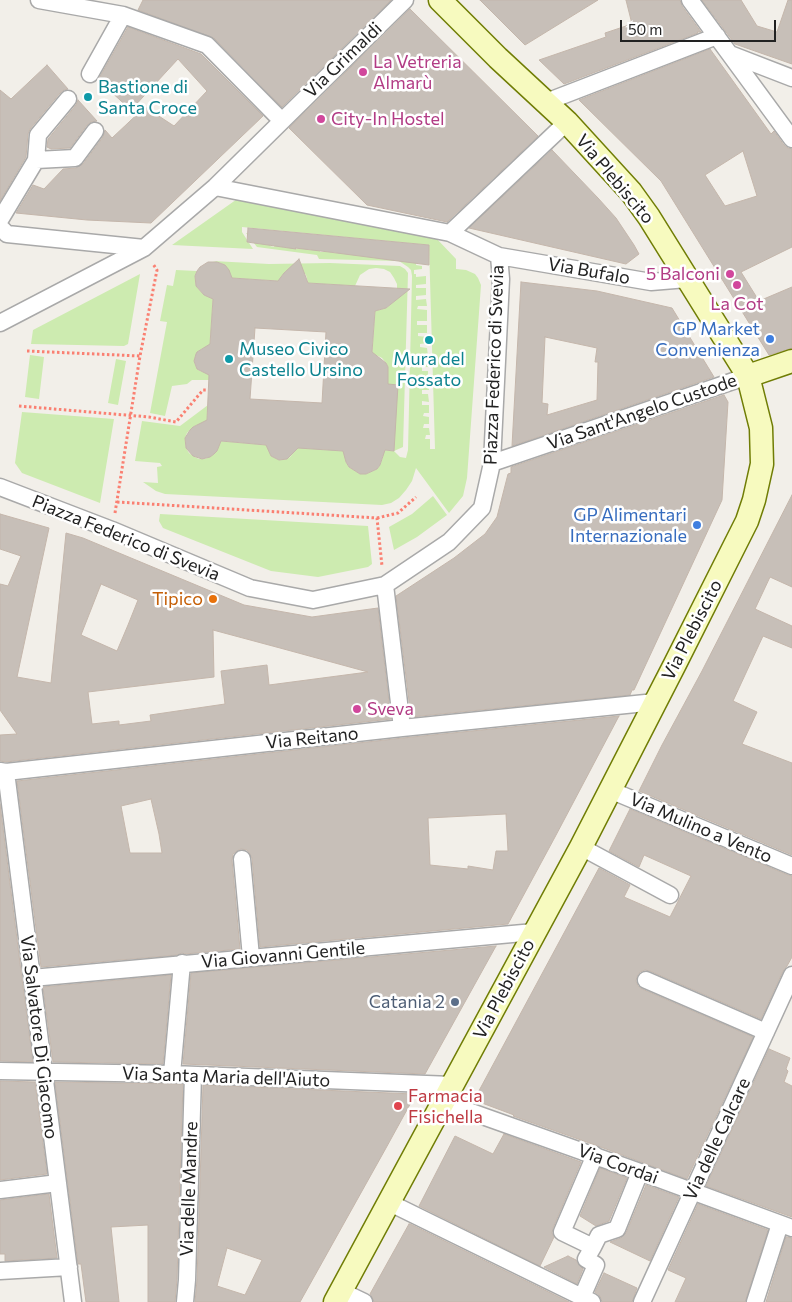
<!DOCTYPE html>
<meta charset="utf-8">
<style>
body{margin:0}
#map{position:relative;width:792px;height:1302px;overflow:hidden;background:#f2efe9;font-family:Commissioner,sans-serif}
canvas{display:block}
.scale{position:absolute;left:620px;top:20px;width:156px;height:22px;box-sizing:border-box;border:2px solid #222;border-top:0;padding-left:6px;font-size:15px;line-height:18px;white-space:nowrap;color:#222;-webkit-text-stroke:4px #fff;paint-order:stroke}
</style>
<div id="map">
<canvas width="792" height="1302"></canvas>
<div class="scale">50 m</div>
</div>
<script>
const ctx = document.querySelector('canvas').getContext('2d');
ctx.lineJoin = 'round';
function fill(path, color) { ctx.fillStyle = color; ctx.fill(path, 'evenodd'); }
const shape = rows => new Path2D(rows.map(r => 'M' + r).join(''));
function strokePath(path, color, width, dash) { ctx.strokeStyle = color; ctx.lineWidth = width; ctx.lineCap = dash ? 'butt' : 'round'; ctx.setLineDash(dash || []); ctx.stroke(path); }
function drawText(font, color, halo, rows, align = 'center') {
  ctx.font = font + ' Commissioner,sans-serif'; ctx.lineWidth = 5; ctx.setLineDash([]); ctx.textBaseline = 'middle'; ctx.strokeStyle = halo; ctx.fillStyle = color; for (const [text, x, y, turn = 0] of rows) {
    ctx.save(); ctx.translate(x, y); ctx.rotate((+turn || 0) * Math.PI / 180); ctx.textAlign = isNaN(turn) ? turn : align; if (halo) ctx.strokeText(text, 0, 0); ctx.fillText(text, 0, 0); ctx.restore();
  }
}
const grass = shape([
 [240,197,436,238,456,259,456,269,466,270,475,274,478,278,481,285,467,478,463,496,449,513,416,468,412,481,406,490,399,498,391,503,382,505,165,494,156,491,143,482,158,483,157,467,162,466,160,463,135,461,142,421,180,426,208,405,207,425,197,425,193,427,187,433,185,438,186,448,189,453,193,456,199,459,205,459,214,454,217,451,220,441,268,445,271,456,279,460,287,459,290,457,294,452,295,447,345,451,346,462,349,467,360,474,366,474,377,469,380,465,383,457,382,450,393,451,381,384,388,367,386,363,382,358,378,356,372,354,375,311,386,308,390,305,394,300,397,292,397,284,394,278,390,272,384,269,376,268,369,269,360,275,355,286,308,283,306,275,303,272,286,271,282,276,280,281,231,278,225,265,220,263,213,261,269,264,330,263,400,266,405,269,408,273,403,447,394,451,400,457,406,458,408,450,412,276,411,270,408,267,399,261,319,259,317,255,257,247,246,233,272,235,270,246,274,247,276,236,284,237,283,247,286,248,297,238,296,249,300,249,301,238,309,239,307,250,311,250,313,240,320,240,320,252,324,252,324,240,331,252,335,253,416,250,416,265,422,266,422,269,414,270,414,274,416,274,416,277,426,276,426,284,416,285,416,288,426,288,426,295,416,296,416,300,426,299,427,306,418,306,417,309,427,310,427,321,417,321,417,325,427,325,427,333,418,333,418,336,427,337,427,343,420,344,420,347,427,348,428,356,420,356,420,360,428,360,428,367,422,367,422,371,428,371,428,378,423,378,423,382,428,382,429,390,422,390,422,394,428,394,429,402,422,401,422,405,429,405,429,413,424,413,423,416,429,417,429,424,424,424,423,428,429,428,430,435,426,435,425,439,430,439,430,449,435,449,429,245,242,227,242,232,253,249,172,245],
 [176,270,197,271,195,276,196,286,204,295,213,298,210,348,203,348,198,352,196,355,194,361,197,369,200,371,209,373,209,380,192,380,187,384,172,386,165,416,150,413,167,322,160,321,167,285,173,286],
 [140,274,128,344,124,346,31,344,33,330],
 [30,355,44,357,39,399,25,397],
 [116,359,126,361,118,405,108,403],
 [22,412,114,419,100,503,22,473,15,463],
 [433,496,447,515,417,537,394,550,389,527,412,514],
 [160,514,368,526,372,564,368,567,318,577,271,571,163,528,159,521]
]);
const building = shape([
 [143,0,391,0,282,107,214,38,138,10,143,0],
 [480,0,598,0,525,45,480,0],
 [626,0,680,0,682,6,701,32,697,32,698,33,564,84,539,60,606,37,605,33,632,24,626,0],
 [702,0,741,0,757,26,777,32,788,0,792,0,792,64,735,44,702,0],
 [410,9,538,136,447,222,367,205,289,128,410,9],
 [128,27,201,54,263,116,151,223,87,220,16,213,33,185,44,189,63,169,76,168,83,164,103,137,105,130,112,138,145,107,174,126,207,91,178,59,131,110,98,80,128,27],
 [710,49,771,134,774,131,784,145,788,148,792,149,792,247,741,272,759,301,792,287,792,348,769,355,661,181,579,100,710,49],
 [743,151,757,196,725,206,705,175,743,151],
 [47,65,68,89,64,90,60,93,30,129,28,134,26,157,0,201,0,90,11,99,47,65],
 [78,100,97,121,91,122,87,125,70,148,51,149,47,147,48,139,76,105,78,100],
 [552,150,598,198,616,218,634,245,639,254,626,264,469,228,552,150],
 [248,228,429,245,429,265,329,252,295,248,296,249,247,242,248,228],
 [299,259,308,283,410,289,386,308,375,311,372,352,386,363,388,367,388,384,398,385,394,451,385,450,380,465,377,469,366,474,360,474,349,467,346,462,343,451,298,448,287,459,279,460,271,456,266,445,221,441,217,451,214,454,210,457,202,459,193,456,186,448,185,438,190,430,193,427,207,420,209,375,197,369,194,361,196,354,197,352,210,344,213,299,204,295,196,286,195,276,197,271,200,267,208,262,217,262,225,265,229,270,232,278,278,281,284,273,299,259],
 [255,328,326,332,322,403,250,399,255,328],
 [521,282,597,291,672,308,714,377,512,446,521,282],
 [545,337,597,348,595,362,598,362,597,400,547,415,548,404,542,403,545,337],
 [724,395,728,402,722,500,634,690,632,690,630,695,411,717,396,596,454,558,485,534,497,517,508,474,511,473,511,467,724,395],
 [792,495,792,587,770,577,755,609,792,626,792,648,763,636,733,701,757,712,742,744,792,763,792,855,639,791,662,745,702,671,792,495],
 [0,514,49,528,17,677,51,683,66,533,83,538,244,605,312,617,378,608,391,719,6,762,0,761,0,735,17,734,0,710,0,584,8,586,21,556,0,549,0,514],
 [101,584,138,600,128,625,117,651,81,635,101,584],
 [213,630,280,648,368,672,269,685,267,665,221,671,225,704,150,715,151,721,119,725,119,721,92,724,88,692,214,677,213,630],
 [619,716,555,837,508,924,260,947,252,858,250,854,247,850,241,849,237,851,233,854,232,860,240,949,185,954,182,953,177,955,41,967,17,781,403,738,619,716],
 [151,799,159,834,162,853,130,853,121,806,151,799],
 [506,814,508,851,496,851,493,870,468,866,468,869,430,865,428,818,506,814],
 [0,804,22,979,33,1062,0,1061,0,804],
 [630,809,788,875,792,876,792,957,787,966,783,971,761,1019,650,971,645,970,640,972,637,976,636,981,638,986,642,989,753,1037,687,1179,598,1146,513,1116,514,1115,474,1100,599,868,630,885,624,897,670,917,691,876,644,855,639,867,609,851,630,809],
 [496,946,425,1074,183,1064,191,973,496,946],
 [171,975,163,1064,53,1062,43,987,171,975],
 [769,1049,790,1058,786,1069,788,1071,784,1082,792,1086,792,1217,706,1186,769,1049],
 [0,1081,35,1082,47,1174,0,1180,0,1081],
 [55,1082,183,1084,177,1279,175,1302,148,1302,148,1225,111,1227,119,1302,86,1302,81,1264,78,1264,55,1082],
 [203,1085,414,1094,413,1097,414,1097,386,1148,300,1302,195,1302,197,1280,203,1085],
 [227,1248,262,1260,245,1295,217,1286,227,1248],
 [504,1134,581,1162,553,1228,552,1233,554,1237,540,1266,419,1206,455,1136,493,1154,504,1134],
 [600,1168,627,1178,609,1221,596,1226,580,1216,600,1168],
 [646,1185,679,1197,650,1261,610,1242,621,1238,626,1233,646,1185],
 [49,1194,57,1258,5,1261,5,1254,0,1254,0,1200,49,1194],
 [698,1204,768,1230,745,1302,675,1302,686,1278,668,1270,698,1204],
 [409,1224,410,1224,569,1302,374,1302,372,1297,370,1294,409,1224],
 [786,1237,792,1238,792,1302,766,1302,786,1237],
 [568,1256,576,1260,578,1264,583,1269,577,1284,544,1267,568,1256],
 [604,1273,637,1288,632,1302,602,1302,600,1296,595,1292,604,1273]
]);
const path = shape([
 [27,351,140,356],
 [19,406,149,417,176,422,203,390,208,390],
 [117,502,377,518,382,566],
 [115,513,140,356,157,270,153,264],
 [377,518,398,513,416,497]
]);
const street = shape([
 [39,0,123,15,207,45,282,121],
 [690,0,792,139],
 [730,54,792,78],
 [90,74,123,15],
 [546,102,717,36],
 [36,160,75,158,95,131],
 [215,187,450,233,499,256,651,282,687,279],
 [0,220,36,160,38,135,68,99],
 [0,227,7,234,144,248],
 [450,233,567,122],
 [0,323,144,248,215,187,405,0],
 [492,463,748,376],
 [0,487,112,530,250,588,313,600,385,585,449,542,482,508,492,463,501,279,499,256],
 [385,585,402,728],
 [0,771,6,772,402,728,655,702],
 [6,772,73,1302],
 [610,790,792,866],
 [581,847,670,895],
 [242,859,251,957],
 [32,978,534,932],
 [646,980,766,1032],
 [0,1071,172,1074,452,1085],
 [172,1074,182,963],
 [443,1102,640,1172,792,1228],
 [595,1155,562,1232,593,1247,599,1235,617,1229,640,1172],
 [0,1190,58,1183],
 [388,1202,592,1302],
 [0,1271,69,1267],
 [341,1291,364,1302],
 [582,1297,596,1265,586,1259,593,1247],
 [185,1302,187,1280,193,1075],
 [642,1302,792,975],
 [755,1302,780,1224]
]);
const secondary = shape([
 [748,376,792,361],
 [335,1302,581,847,674,666,747,521,754,500,762,464,761,428,748,376,649,217,631,192,567,122,498,58,440,0]
]);
const markers = [
 [363,72,5,"#d1479c"],
 [88,97,5,"#0f9aa8"],
 [321,119,5,"#d1479c"],
 [730,274,5,"#d1479c"],
 [737,285,5,"#d1479c"],
 [770,339,5,"#3f7fe0"],
 [429,340,5,"#0f9aa8"],
 [229,359,5,"#0f9aa8"],
 [697,525,5,"#3f7fe0"],
 [213,599,5,"#e8710a"],
 [357,709,5,"#d1479c"],
 [455,1002,5,"#5c6f8a"],
 [398,1106,5,"#e0444e"]
];
const streetNames = [
 ["Via Grimaldi",343,60,-44],
 ["Via Plebiscito",615,179,50],
 ["Via Bufalo",589,271,10],
 ["Piazza Federico di Svevia",494,365,-88],
 ["Via Sant'Angelo Custode",642,412,-19],
 ["Piazza Federico di Svevia",126,538,22],
 ["Via Plebiscito",692,630,-63],
 ["Via Reitano",312,738,-6],
 ["Via Mulino a Vento",701,828,23],
 ["Via Giovanni Gentile",283,955,-5],
 ["Via Plebiscito",504,989,-62],
 ["Via Salvatore Di Giacomo",39,1037,83],
 ["Via Santa Maria dell'Aiuto",226,1077,2],
 ["Via delle Calcare",717,1139,-65],
 ["Via Cordai",618,1164,20],
 ["Via delle Mandre",189,1189,-88]
];
const hotelNames = [
 ["La Vetreria",373,62],
 ["Almarù",373,83],
 ["City-In Hostel",331,119],
 ["5 Balconi",720,274,"right"],
 ["La Cot",737,304,"center"],
 ["Sveva",367,709]
];
const cultureNames = [
 ["Bastione di",98,87],
 ["Santa Croce",98,108],
 ["Museo Civico",239,349],
 ["Castello Ursino",239,370],
 ["Mura del",429,359,"center"],
 ["Fossato",429,380,"center"]
];
const shopNames = [
 ["GP Market",760,329],
 ["Convenienza",760,350],
 ["GP Alimentari",687,515],
 ["Internazionale",687,536]
];
const foodNames = [
 ["Tipico",203,599]
];
const serviceNames = [
 ["Catania 2",445,1002]
];
const healthNames = [
 ["Farmacia",408,1096],
 ["Fisichella",408,1117]
];
fill(grass, '#cdebb0');
fill(building, '#c7bfb8');
strokePath(building, '#c4b6ab', 1);
strokePath(street, '#a9a9a9', 19);
strokePath(secondary, '#707d05', 25);
strokePath(path, '#fa8072', 3, [2.5, 2.5]);
strokePath(street, '#fff', 16);
strokePath(secondary, '#f7fabf', 22);
for (const [x, y, r, color] of markers) { const dot = new Path2D(); dot.arc(x, y, r, 0, 2 * Math.PI); ctx.fillStyle = color; ctx.fill(dot); strokePath(dot, '#fff', 2); }
drawText('18px', '#222', '#fff', streetNames);
drawText('18px', '#b23c85', '#fff', hotelNames, 'left');
drawText('18px', '#0d838f', '#fff', cultureNames, 'left');
drawText('18px', '#366cbe', '#fff', shopNames, 'right');
drawText('18px', '#c56008', '#fff', foodNames, 'right');
drawText('18px', '#4e5e75', '#fff', serviceNames, 'right');
drawText('18px', '#be3a42', '#fff', healthNames, 'left');
</script>
